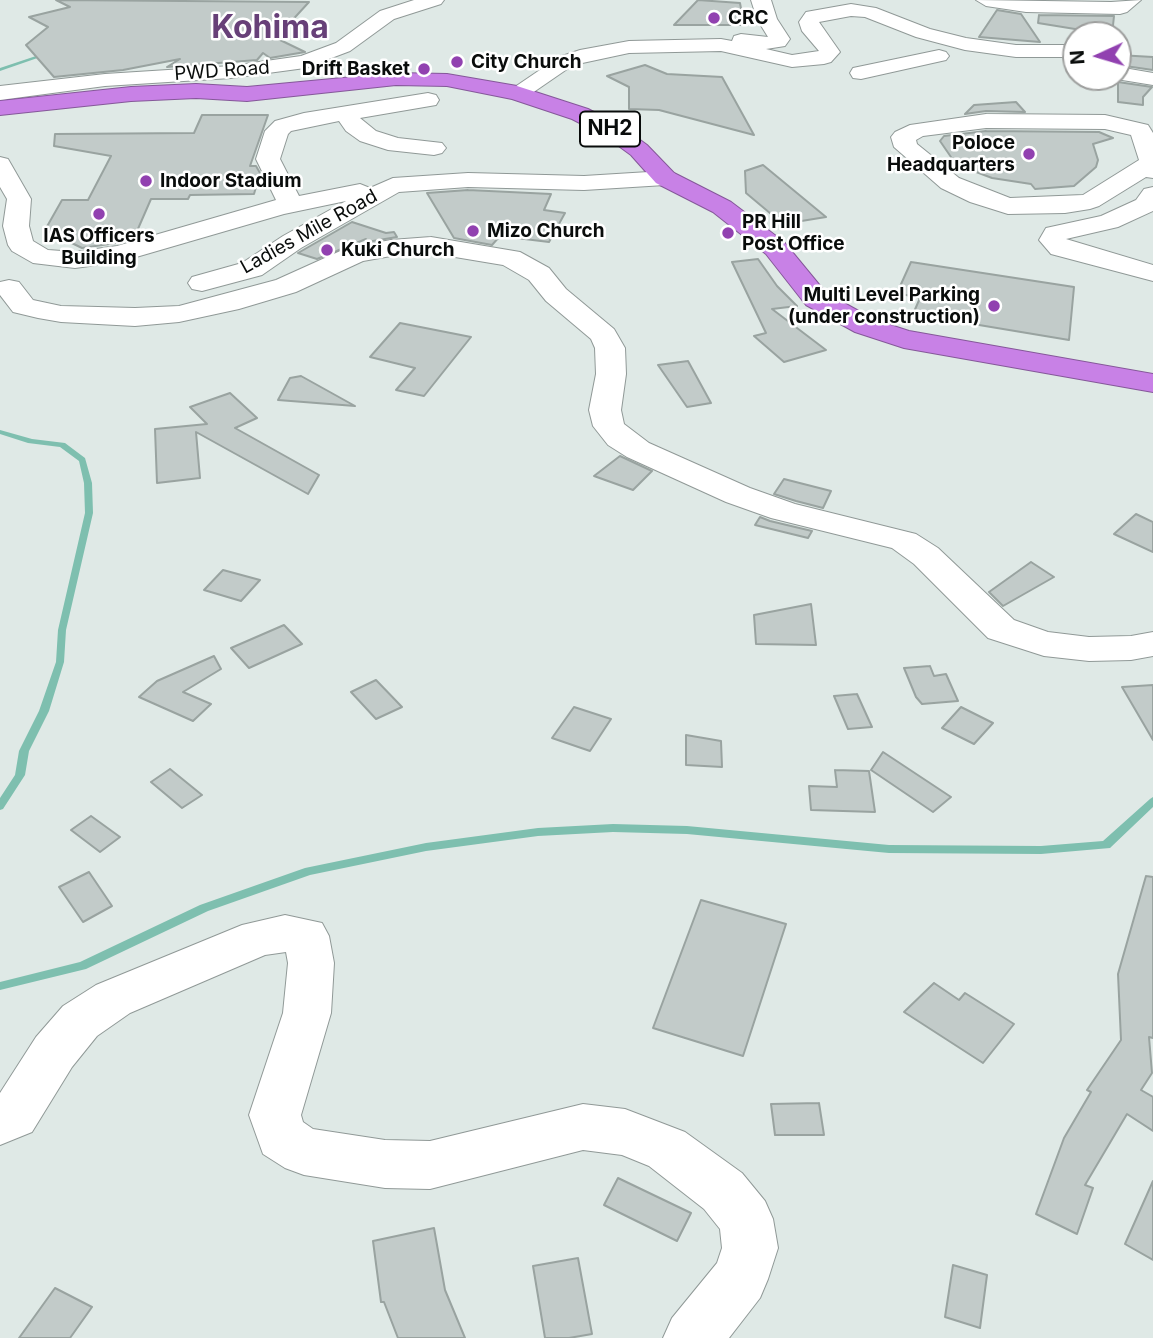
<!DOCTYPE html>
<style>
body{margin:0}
#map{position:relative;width:1153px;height:1338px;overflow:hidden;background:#dfe9e6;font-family:Inter,sans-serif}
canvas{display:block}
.north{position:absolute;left:1062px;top:21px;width:70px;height:70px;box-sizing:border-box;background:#fff;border:2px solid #9d9e9d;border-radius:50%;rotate:266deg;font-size:19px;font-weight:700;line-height:28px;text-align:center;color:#090c0b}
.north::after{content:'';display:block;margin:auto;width:24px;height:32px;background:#9141b0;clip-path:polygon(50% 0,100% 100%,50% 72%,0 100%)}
</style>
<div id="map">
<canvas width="1153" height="1338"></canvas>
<div class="north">N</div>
</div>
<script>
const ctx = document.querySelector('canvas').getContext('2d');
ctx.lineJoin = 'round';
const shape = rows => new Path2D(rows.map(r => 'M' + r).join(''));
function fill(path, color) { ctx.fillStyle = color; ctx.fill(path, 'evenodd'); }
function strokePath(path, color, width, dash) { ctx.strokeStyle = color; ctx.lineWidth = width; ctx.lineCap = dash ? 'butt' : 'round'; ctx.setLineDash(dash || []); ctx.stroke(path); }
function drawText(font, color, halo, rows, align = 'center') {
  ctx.font = font + ' Inter,sans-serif'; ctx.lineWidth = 5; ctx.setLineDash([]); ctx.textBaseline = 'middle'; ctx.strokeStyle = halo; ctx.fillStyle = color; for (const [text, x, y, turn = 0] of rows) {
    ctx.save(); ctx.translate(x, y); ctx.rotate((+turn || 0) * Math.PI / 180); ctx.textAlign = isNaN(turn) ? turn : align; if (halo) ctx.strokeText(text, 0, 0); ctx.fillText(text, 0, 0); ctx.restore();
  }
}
const stream = shape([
 [45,53,49,54,0,71,0,68,45,53],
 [0,430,32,439,65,443,85,458,92,483,93,513,66,630,64,662,49,711,29,751,25,775,3,809,0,810,0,798,15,775,19,751,39,711,56,662,58,630,85,513,84,483,79,461,60,447,28,443,0,434,0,430],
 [1153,797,1153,807,1110,848,1041,854,889,853,687,834,613,832,538,836,426,851,310,875,208,911,86,969,0,990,0,982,80,962,200,905,305,868,426,843,538,828,613,824,687,826,889,845,1041,846,1103,841,1150,799,1153,797]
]);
const building = shape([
 [56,0,309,2,276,38,305,52,270,58,263,53,257,60,167,67,180,59,123,70,54,77,26,45,48,27,29,17,70,7,56,0],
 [698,0,740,3,744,25,674,25,698,0],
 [997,10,1021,14,1040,42,979,37,997,10],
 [1039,15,1114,16,1112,35,1038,23,1039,15],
 [1118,55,1153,57,1153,70,1118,65,1118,55],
 [645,65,667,74,722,77,754,135,659,110,629,109,629,87,607,76,645,65],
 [1118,82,1152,87,1143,97,1143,105,1118,102,1118,82],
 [1016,102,1025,112,986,111,965,114,974,105,1016,102],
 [202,115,268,115,250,166,256,166,260,173,254,194,190,195,188,199,151,199,134,238,116,243,82,248,45,230,62,200,88,200,111,156,54,146,55,134,194,133,202,115],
 [986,131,1099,132,1113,138,1093,144,1098,160,1096,167,1074,186,1035,189,1031,184,992,178,963,167,953,160,940,141,944,136,986,131],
 [763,165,826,217,783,224,746,193,745,171,763,165],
 [468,190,551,194,544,210,565,213,549,242,500,236,492,245,454,238,427,193,468,190],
 [352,222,386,233,394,232,397,237,367,242,366,239,317,259,298,253,352,222],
 [758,259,777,286,797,306,772,309,826,350,784,362,754,336,766,333,732,262,758,259],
 [911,262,1074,287,1069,340,913,314,920,298,897,293,911,262],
 [400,323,471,337,424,396,396,390,415,368,370,357,400,323],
 [688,361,711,403,687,407,658,365,688,361],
 [301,376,355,406,278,400,290,378,301,376],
 [230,393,257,418,235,428,319,475,308,494,196,432,200,478,157,483,155,429,207,424,190,407,230,393],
 [620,456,652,471,633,490,594,476,620,456],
 [784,479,831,491,823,508,796,501,774,494,784,479],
 [1136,514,1153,522,1153,552,1114,534,1136,514],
 [760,517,770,521,812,531,808,538,755,525,760,517],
 [1031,562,1054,577,1003,606,989,592,1031,562],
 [223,570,260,580,241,601,204,590,223,570],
 [811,604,816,645,756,644,754,615,811,604],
 [284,625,302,644,249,668,231,648,284,625],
 [214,656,221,669,183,692,211,704,193,721,139,697,157,681,214,656],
 [930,666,934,676,946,674,958,701,922,704,916,697,904,668,930,666],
 [376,680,402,707,376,719,351,692,376,680],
 [1153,685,1153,740,1122,687,1153,685],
 [857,694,872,727,848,729,834,696,857,694],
 [574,707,611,719,590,751,552,738,574,707],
 [961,707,993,723,974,744,942,728,961,707],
 [686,735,721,741,722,767,686,765,686,735],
 [883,752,951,797,933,812,871,770,883,752],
 [170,769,202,795,182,808,151,782,170,769],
 [835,770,869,771,875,812,811,810,809,786,837,787,835,770],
 [91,816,120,837,100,852,71,830,91,816],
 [89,872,112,906,83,922,59,887,89,872],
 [1146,876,1153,877,1153,1038,1149,1037,1152,1073,1141,1090,1153,1097,1153,1131,1127,1114,1085,1185,1093,1188,1077,1234,1036,1214,1064,1138,1091,1092,1087,1090,1121,1040,1118,974,1146,876],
 [701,900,786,924,743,1056,653,1028,701,900],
 [934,983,959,1000,965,993,1014,1024,983,1063,904,1012,934,983],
 [819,1103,824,1135,775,1135,771,1104,819,1103],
 [618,1178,691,1213,677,1241,604,1205,618,1178],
 [1153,1181,1153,1260,1125,1244,1153,1181],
 [434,1228,445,1290,465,1338,398,1338,384,1302,381,1302,373,1241,434,1228],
 [578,1258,592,1334,569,1338,545,1338,533,1266,578,1258],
 [953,1265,987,1275,980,1328,945,1317,953,1265],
 [55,1288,92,1307,70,1338,19,1338,55,1288]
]);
const minor = shape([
 [414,0,444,0,441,4,394,19,350,51,305,68,231,78,105,86,0,100,0,86,105,74,231,66,301,56,336,43,380,11,414,0],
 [751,0,771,0,777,19,790,39,785,46,766,49,792,55,819,51,802,31,799,22,806,12,851,4,876,8,930,29,966,38,1016,45,1076,45,1076,57,1016,57,965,50,916,37,865,17,851,16,819,22,840,52,831,62,824,64,792,67,721,51,629,53,573,65,525,98,509,98,506,93,559,57,580,50,629,41,721,39,732,41,734,36,741,34,768,37,757,19,751,0],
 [976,0,1111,2,1141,0,1127,12,1120,14,1026,12,986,6,976,0],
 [939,50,946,52,949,56,946,60,861,79,853,78,850,73,853,68,939,50],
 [1118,67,1153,73,1153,85,1110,78,1118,77,1118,67],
 [428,93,436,95,439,100,436,105,360,118,376,131,398,138,442,143,446,148,442,153,434,155,388,150,360,141,346,131,339,121,291,131,288,134,280,159,299,196,360,184,370,188,393,178,468,173,584,176,665,171,674,173,677,178,674,183,665,185,584,190,468,187,399,192,301,248,262,275,202,291,192,289,188,283,192,277,242,263,283,236,346,201,284,214,119,262,75,268,33,263,12,251,8,245,3,226,7,199,0,187,0,157,8,159,31,199,29,226,33,241,48,250,75,252,117,246,276,200,256,159,265,131,275,121,304,113,428,93],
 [986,114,1105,115,1148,125,1153,133,1153,178,1146,177,1099,206,1090,209,1065,213,1008,214,970,202,941,188,894,147,891,137,895,132,910,125,986,114],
 [986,128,1105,129,1131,135,1139,160,1083,195,1010,198,959,178,917,144,916,140,923,136,986,128],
 [1153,187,1153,211,1118,227,1066,239,1153,265,1153,281,1051,254,1039,240,1046,228,1101,216,1136,200,1144,189,1153,187],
 [431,237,520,252,549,268,566,289,614,329,625,348,626,374,621,410,624,424,649,443,750,488,795,504,916,534,938,548,1014,620,1048,632,1089,637,1131,636,1153,632,1153,656,1131,660,1089,661,1044,656,988,638,914,564,892,548,771,518,726,502,627,457,608,445,593,426,589,410,596,374,595,348,591,339,546,301,529,280,503,265,431,253,391,256,363,261,296,292,239,309,179,322,135,326,61,322,38,318,13,312,0,295,0,282,9,280,19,282,33,300,61,306,135,308,179,306,276,280,347,248,391,240,431,237],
 [285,915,322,923,329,936,334,963,331,1013,301,1115,303,1122,313,1129,385,1140,430,1141,583,1104,625,1109,685,1132,742,1173,765,1201,773,1219,778,1248,768,1279,760,1298,729,1338,663,1338,672,1318,717,1263,722,1248,720,1229,704,1209,649,1166,622,1155,583,1150,430,1189,385,1188,304,1175,285,1168,263,1154,249,1115,283,1013,288,963,286,952,265,955,130,1013,97,1036,72,1067,32,1132,0,1145,0,1093,36,1037,63,1006,96,985,242,925,285,915]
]);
const highway = shape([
 [396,73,447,74,517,86,588,109,621,126,647,145,674,173,731,202,784,242,826,293,875,320,909,331,1153,374,1153,392,904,348,855,332,806,305,766,254,713,212,656,183,631,155,605,136,572,119,512,99,447,86,396,85,247,101,196,98,131,101,0,115,0,101,131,87,196,84,247,87,396,73]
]);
const markers = [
 [714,18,7,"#9141b0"],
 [457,62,7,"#9141b0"],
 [424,69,7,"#9141b0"],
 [1029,154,7,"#9141b0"],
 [146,181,7,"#9141b0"],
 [99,214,7,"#9141b0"],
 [473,231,7,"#9141b0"],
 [728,233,7,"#9141b0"],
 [327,250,7,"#9141b0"],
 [994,306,7,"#9141b0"]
];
const farPoinames = [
 ["CRC",728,18],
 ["City Church",471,62],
 ["Drift Basket",410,69,"right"],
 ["Poloce",1015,143,"right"],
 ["Headquarters",1015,165,"right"],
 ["Indoor Stadium",160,181],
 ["PR Hill",742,222],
 ["Post Office",742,244],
 ["Mizo Church",487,231],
 ["IAS Officers",99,236,"center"],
 ["Building",99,258,"center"],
 ["Kuki Church",341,250],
 ["Multi Level Parking",980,295,"right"],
 ["(under construction)",980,317,"right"]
];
const farStreetnames = [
 ["PWD Road",222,71,-4],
 ["Ladies Mile Road",309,232,-29]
];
const shields = [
 [610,129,60]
];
const shieldNames = [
 ["NH2",610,129]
];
const farTownnames = [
 ["Kohima",270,28]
];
fill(stream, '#7ebfaf');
fill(building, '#c2cbc9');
strokePath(building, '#99a3a0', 2);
strokePath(minor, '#909997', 2);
strokePath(highway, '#855899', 2);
fill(minor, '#fff');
fill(highway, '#c881e6');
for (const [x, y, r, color] of markers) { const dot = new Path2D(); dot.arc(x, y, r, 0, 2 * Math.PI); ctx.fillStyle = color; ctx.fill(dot); strokePath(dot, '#fff', 2.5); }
drawText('bold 19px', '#090c0b', '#fff', farPoinames, 'left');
drawText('19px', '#090c0b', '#fff', farStreetnames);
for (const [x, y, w] of shields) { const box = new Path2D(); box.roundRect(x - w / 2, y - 17.5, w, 35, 5); ctx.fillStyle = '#fff'; ctx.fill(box); strokePath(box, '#090c0b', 2); }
drawText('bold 21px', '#090c0b', null, shieldNames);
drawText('bold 32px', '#674078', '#fff', farTownnames);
</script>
